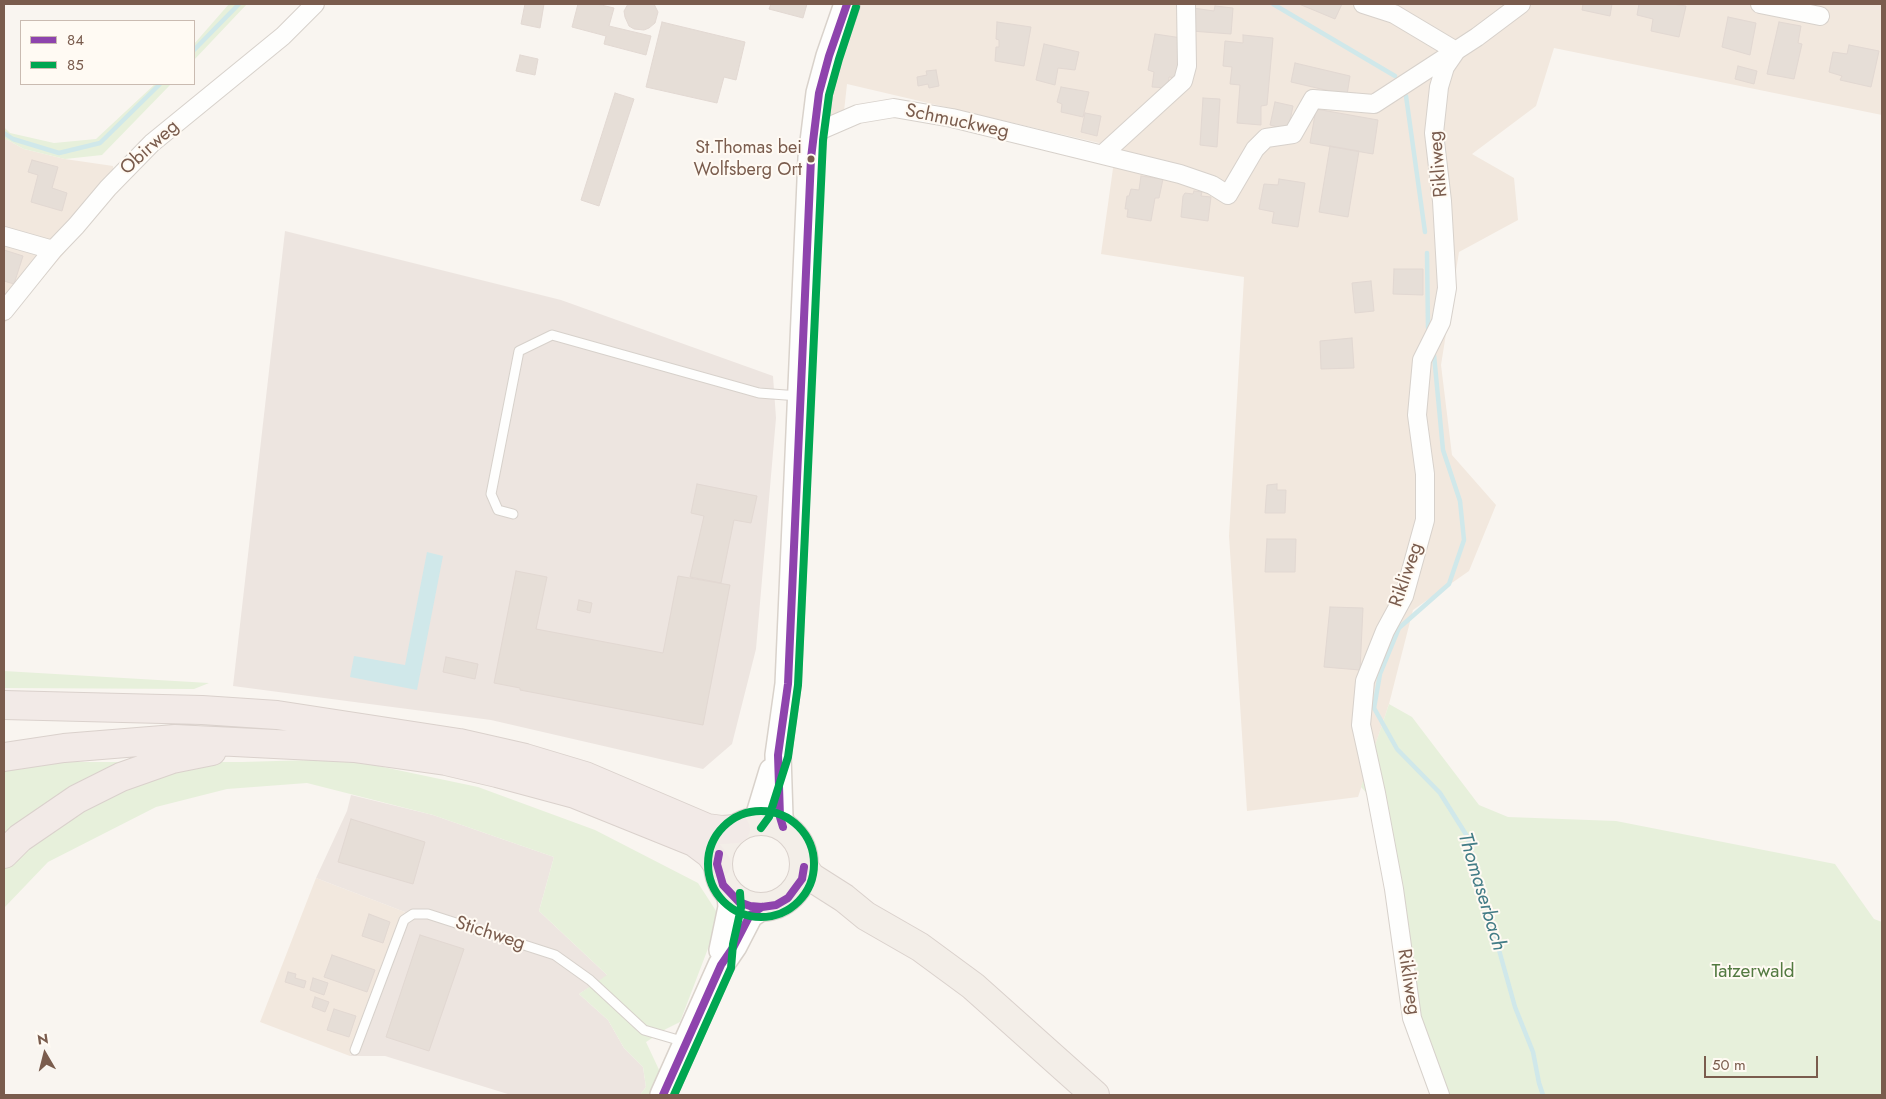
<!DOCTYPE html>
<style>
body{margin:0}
#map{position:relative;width:1886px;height:1099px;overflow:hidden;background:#f9f5f0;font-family:Jost,sans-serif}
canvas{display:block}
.frame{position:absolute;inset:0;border:5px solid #7a5c4d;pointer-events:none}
.legend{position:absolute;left:20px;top:20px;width:175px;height:65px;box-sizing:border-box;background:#fffaf3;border:1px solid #cabbb1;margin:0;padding:6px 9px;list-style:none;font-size:15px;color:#7a5c4d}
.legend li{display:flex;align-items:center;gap:10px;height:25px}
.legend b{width:25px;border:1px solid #cabbb1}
.north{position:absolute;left:20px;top:1029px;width:50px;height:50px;-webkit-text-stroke:4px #fffaf3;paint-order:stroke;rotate:352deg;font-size:14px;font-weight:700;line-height:20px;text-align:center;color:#7a5c4d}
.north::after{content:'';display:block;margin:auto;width:18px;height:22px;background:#7a5c4d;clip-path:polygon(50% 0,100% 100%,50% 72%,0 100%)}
.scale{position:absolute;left:1704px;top:1056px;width:114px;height:22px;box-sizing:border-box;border:2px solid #7a5c4d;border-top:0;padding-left:6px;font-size:15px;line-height:18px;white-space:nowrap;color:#7a5c4d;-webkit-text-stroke:4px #fffaf3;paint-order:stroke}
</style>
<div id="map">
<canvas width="1886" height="1099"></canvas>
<div class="frame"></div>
<ul class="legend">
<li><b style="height:6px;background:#8e44ad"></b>84</li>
<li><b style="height:6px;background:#00a651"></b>85</li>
</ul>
<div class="north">N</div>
<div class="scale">50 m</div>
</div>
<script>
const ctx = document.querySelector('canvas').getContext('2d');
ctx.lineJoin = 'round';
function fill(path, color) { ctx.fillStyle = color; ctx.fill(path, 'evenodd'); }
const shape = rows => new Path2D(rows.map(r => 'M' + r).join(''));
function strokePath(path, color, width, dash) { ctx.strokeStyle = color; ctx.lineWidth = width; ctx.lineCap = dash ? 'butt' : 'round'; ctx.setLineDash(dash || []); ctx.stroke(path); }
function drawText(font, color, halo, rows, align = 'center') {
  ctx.font = font + ' Jost,sans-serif'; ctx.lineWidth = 4; ctx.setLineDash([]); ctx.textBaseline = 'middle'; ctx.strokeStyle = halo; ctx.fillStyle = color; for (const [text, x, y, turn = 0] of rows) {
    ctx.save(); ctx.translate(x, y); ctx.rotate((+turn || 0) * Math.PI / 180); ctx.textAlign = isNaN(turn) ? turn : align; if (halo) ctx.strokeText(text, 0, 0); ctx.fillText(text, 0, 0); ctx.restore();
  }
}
const residential = shape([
 [843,4,1882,4,1882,115,1554,48,1536,106,1472,154,1514,178,1518,220,1459,252,1441,365,1452,455,1496,505,1469,571,1413,610,1389,704,1358,797,1247,811,1229,536,1244,277,1101,254,1116,147,847,84,842,130,812,98],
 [4,138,24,149,65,159,113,166,116,192,4,324],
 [316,878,405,912,350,1056,260,1022]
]);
const industrial = shape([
 [285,231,561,300,773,376,776,418,756,649,732,744,703,769,491,720,233,686],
 [351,795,433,815,554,857,539,911,608,976,579,994,608,1020,624,1048,643,1067,646,1087,640,1095,511,1095,385,1056,350,1056,405,912,316,878,347,811]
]);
const green = shape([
 [229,4,247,4,194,60,194,44],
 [155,84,171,84,102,155,65,159,24,149,4,138,4,127,10,133,54,143,96,139],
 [4,671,209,683,194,689,4,688],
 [1389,704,1412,717,1479,805,1508,817,1616,821,1835,864,1874,919,1882,922,1882,1095,1449,1095,1421,1018,1390,818,1361,787],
 [345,759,478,787,595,830,698,883,720,917,680,1022,666,1029,646,1042,661,1074,651,1095,640,1095,646,1087,643,1067,624,1048,608,1020,579,994,607,975,539,911,554,857,433,815,307,783,227,789,156,807,48,862,4,908,4,771,40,762,242,762]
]);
const water = shape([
 [427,552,443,556,417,690,350,677,354,656,405,665]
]);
const stream = shape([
 [1273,4,1395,76],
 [194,50,239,4],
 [1406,96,1425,232],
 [4,133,13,139,59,153,100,143,160,84],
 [1427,253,1428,328],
 [1434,355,1443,450,1460,501,1464,540,1449,584,1399,628,1380,674,1374,708,1397,749,1440,793,1467,836,1515,1007,1533,1052,1539,1083,1543,1095]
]);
const building = shape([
 [525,4,544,4,540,28,521,24,525,4],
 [578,4,597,4,614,8,609,26,651,36,646,55,604,44,606,36,572,27,578,4],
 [628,4,654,4,658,12,655,23,649,28,644,30,634,29,629,26,625,17,624,11,628,4],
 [771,4,807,4,803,18,769,9,771,4],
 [1299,4,1342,4,1335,19,1299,4],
 [1583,4,1612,4,1610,16,1582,10,1583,4],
 [1639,4,1672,4,1686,6,1679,37,1651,31,1653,19,1637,15,1639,4],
 [1215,6,1233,8,1231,34,1191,31,1193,8,1214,11,1215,6],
 [1728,17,1756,23,1750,55,1722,47,1728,17],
 [662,22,745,42,736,80,724,77,717,103,646,87,662,22],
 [997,22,1031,27,1024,66,995,61,996,47,999,47,999,40,996,39,997,22],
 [1779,22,1801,26,1798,43,1802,44,1794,79,1767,74,1779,22],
 [1155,34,1182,38,1176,78,1169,77,1168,88,1152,87,1154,72,1148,70,1155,34],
 [1243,35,1273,38,1267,105,1261,106,1261,125,1237,123,1240,85,1230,84,1232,67,1223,66,1225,41,1243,43,1243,35],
 [1044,44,1079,52,1075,70,1058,68,1055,85,1036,80,1044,44],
 [1849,45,1879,51,1871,87,1840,80,1842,76,1829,72,1833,52,1847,54,1849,45],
 [520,55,538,59,535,75,516,71,520,55],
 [1295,63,1350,76,1347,95,1291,82,1295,63],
 [1738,66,1757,71,1754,84,1735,79,1738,66],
 [936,70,939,86,929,88,928,84,918,86,917,77,927,75,926,71,936,70],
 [1061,87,1089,92,1083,117,1061,112,1062,104,1057,102,1061,87],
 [615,93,634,99,599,206,581,200,615,93],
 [1203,98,1220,99,1217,147,1200,145,1203,98],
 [1275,102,1293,106,1288,130,1270,125,1275,102],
 [1316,109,1378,120,1373,154,1310,143,1316,109],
 [1085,113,1101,116,1097,136,1081,132,1085,113],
 [1330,146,1359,151,1348,217,1319,212,1330,146],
 [32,160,58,167,52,188,67,193,62,211,31,202,38,175,28,172,32,160],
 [1141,176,1163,179,1159,198,1155,198,1151,221,1127,217,1128,209,1125,209,1127,196,1129,196,1131,189,1139,190,1141,176],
 [1279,179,1305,183,1298,227,1272,223,1274,212,1259,209,1264,184,1278,185,1279,179],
 [1194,191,1202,192,1201,196,1211,197,1208,221,1181,217,1183,196,1185,193,1193,194,1194,191],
 [4,250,23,256,14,284,4,281,4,250],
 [1394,269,1423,269,1423,295,1393,294,1394,269],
 [1371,281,1374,311,1355,313,1352,283,1371,281],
 [1352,338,1354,368,1321,369,1320,341,1352,338],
 [697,484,757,496,751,523,734,520,721,583,690,577,704,516,691,513,697,484],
 [1277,484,1277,490,1286,490,1285,513,1265,513,1267,485,1277,484],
 [1267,539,1296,539,1295,572,1265,572,1267,539],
 [516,571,547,577,536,629,663,653,678,576,730,585,703,725,520,690,520,688,494,683,516,571],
 [579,600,592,603,590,613,577,610,579,600],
 [1330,607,1363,608,1360,670,1324,667,1330,607],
 [446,657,478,664,475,679,443,672,446,657],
 [351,819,425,842,413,884,338,862,351,819],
 [369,914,390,922,383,943,362,936,369,914],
 [420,935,464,949,429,1051,386,1037,420,935],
 [332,955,375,970,367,992,324,977,332,955],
 [288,972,296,974,295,978,306,981,304,988,285,982,288,972],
 [313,978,328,983,324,995,310,990,313,978],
 [315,997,329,1002,325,1012,312,1007,315,997],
 [334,1009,356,1016,349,1037,327,1030,334,1009]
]);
const lane = shape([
 [513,514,498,510,491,494,519,351,552,335,759,393,799,396],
 [355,1050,404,920,413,914,428,914,555,955,590,980,644,1030,685,1042]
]);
const street = shape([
 [1363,4,1394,14,1456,51],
 [1760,4,1820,16],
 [814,133,858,114,894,108,952,118,1180,174,1212,185,1228,195,1255,149,1266,138,1293,134,1313,99,1374,104,1477,37,1521,4],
 [1103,154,1183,81,1187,66,1186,4],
 [4,236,53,250],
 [4,311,53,250,76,226,108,188,152,143,283,36,315,4],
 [1440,1095,1412,1018,1394,889,1376,793,1361,725,1365,681,1385,631,1404,596,1425,520,1425,474,1417,415,1422,360,1441,322,1447,288,1442,201,1434,133,1439,87,1445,67,1456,51]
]);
const secondary = shape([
 [753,822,759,814,772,771],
 [783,827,780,817,778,755,788,684,811,158,819,93,829,56,847,4],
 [722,950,731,907,730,894],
 [663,1095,721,965,734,946,750,915,762,907]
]);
const primary = shape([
 '718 864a43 43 0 1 1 86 0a43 43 0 1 1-86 0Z',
 [804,867,811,877,844,898,866,916,920,947,973,986,1095,1095]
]);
const highway = shape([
 [4,705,202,710,277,715,459,743,525,758,585,776,707,828,722,830,736,829],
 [4,757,64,748,175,739,354,748,446,761,497,773,575,794,694,842,710,854,717,864],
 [4,854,20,838,77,799,121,777,172,759,212,751]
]);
const bus1 = shape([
 [783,827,780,817,778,755,788,684,811,158,819,93,829,56,847,4],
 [719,854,717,864,723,885,739,902,750,906,762,907,776,905,788,898,802,879,804,867],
 [663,1095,721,965,734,946,750,915,762,907]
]);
const bus2 = shape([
 '708 864a53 53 0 1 1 106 0a53 53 0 1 1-106 0Z',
 [761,828,769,817,788,757,798,685,823,140,829,95,839,59,856,7],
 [674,1095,731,968,733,944,741,908,740,893]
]);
const markers = [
 [811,159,4.5,"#7a5c4d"]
];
const busNames = [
 ["St.Thomas bei",802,149],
 ["Wolfsberg Ort",802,171]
];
const streetNames = [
 ["Schmuckweg",957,122,12],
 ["Obirweg",150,148,-42],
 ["Rikliweg",1439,164,-95],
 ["Rikliweg",1407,575,-71],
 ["Stichweg",490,934,18],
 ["Rikliweg",1408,982,81]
];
const parkNames = [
 ["Tatzerwald",1753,972]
];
const waterNames = [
 ["Thomaserbach",1481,892,73]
];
fill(residential, '#f2e8de');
fill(industrial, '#ede5e0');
fill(green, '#e7f0db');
fill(water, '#d0e8ea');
strokePath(stream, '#d0e8ea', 4.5);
fill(building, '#e6ded7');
strokePath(building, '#e2d8d2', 1);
strokePath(lane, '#d7d1cb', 11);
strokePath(street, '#d7d1cb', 20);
strokePath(secondary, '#d9d2cb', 28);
strokePath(primary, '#dad1cc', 30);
strokePath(highway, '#dad1cc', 30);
strokePath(lane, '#fefefd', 9);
strokePath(street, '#fefefd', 18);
strokePath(secondary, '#fefefd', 25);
strokePath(primary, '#f3eee8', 28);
strokePath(highway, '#f2eae7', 28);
strokePath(bus1, '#8e44ad', 8);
strokePath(bus2, '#00a651', 8);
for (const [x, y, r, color] of markers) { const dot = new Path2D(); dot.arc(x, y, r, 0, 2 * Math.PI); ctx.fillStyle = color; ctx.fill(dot); strokePath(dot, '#fffaf3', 2); }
drawText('18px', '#7a5c4d', '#fffaf3', busNames, 'right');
drawText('19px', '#7a5c4d', '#fffaf3', streetNames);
drawText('19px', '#537a41', '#fffaf3', parkNames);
drawText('italic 20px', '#437c86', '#fffaf3', waterNames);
</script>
